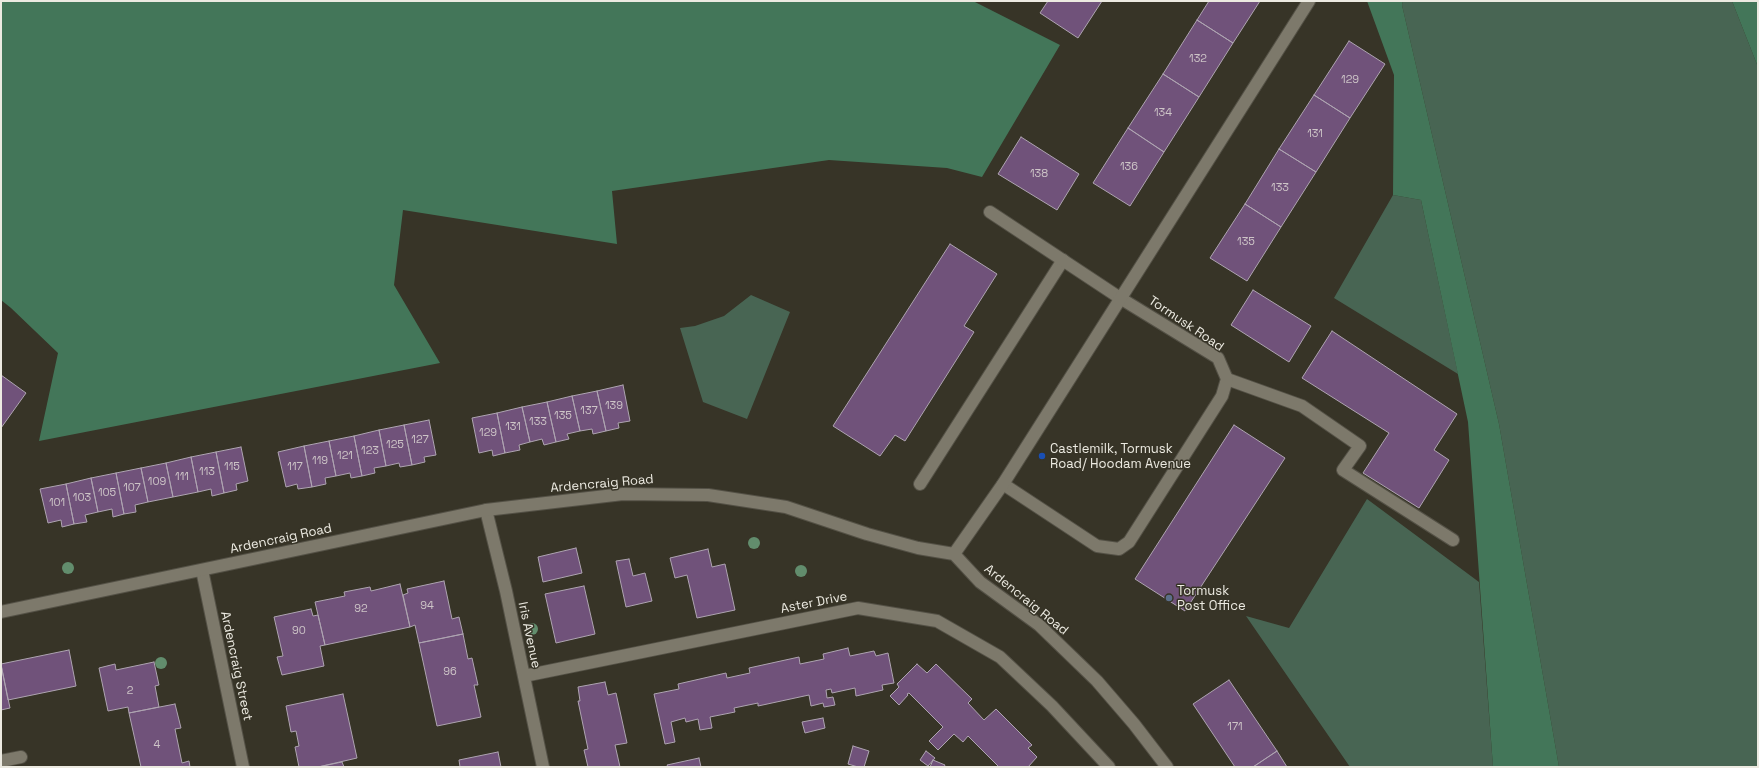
<!DOCTYPE html>
<style>
body{margin:0}
#map{position:relative;width:1759px;height:768px;overflow:hidden;background:#373427;font-family:"Space Grotesk",sans-serif}
canvas{display:block}
.frame{position:absolute;inset:0;border:2px solid #eceae1;pointer-events:none}
</style>
<div id="map">
<canvas width="1759" height="768"></canvas>
<div class="frame"></div>
</div>
<script>
const ctx = document.querySelector('canvas').getContext('2d');
ctx.lineJoin = 'round';
function fill(path, color) { ctx.fillStyle = color; ctx.fill(path, 'evenodd'); }
const shape = rows => new Path2D(rows.map(r => 'M' + r).join(''));
function strokePath(path, color, width, dash) { ctx.strokeStyle = color; ctx.lineWidth = width; ctx.lineCap = dash ? 'butt' : 'round'; ctx.setLineDash(dash || []); ctx.stroke(path); }
function drawText(font, color, halo, rows, align = 'center') {
  ctx.font = font + ' "Space Grotesk",sans-serif'; ctx.lineWidth = 3; ctx.setLineDash([]); ctx.textBaseline = 'middle'; ctx.strokeStyle = halo; ctx.fillStyle = color; for (const [text, x, y, turn = 0] of rows) {
    ctx.save(); ctx.translate(x, y); ctx.rotate((+turn || 0) * Math.PI / 180); ctx.textAlign = isNaN(turn) ? turn : align; if (halo) ctx.strokeText(text, 0, 0); ctx.fillText(text, 0, 0); ctx.restore();
  }
}
const green = shape([
 [1403,1,1732,1,1758,67,1758,767,1559,767,1499,424,1402,5],
 [1393,195,1421,200,1458,374,1334,298],
 [751,295,790,312,747,419,703,402,680,328,695,326,724,316],
 [1367,499,1479,582,1493,767,1350,767,1246,616,1289,628]
]);
const forest = shape([
 [1,1,973,1,1060,45,982,177,947,168,829,160,612,191,617,244,403,210,394,285,440,363,39,441,58,353,11,308,1,300],
 [1367,1,1403,1,1402,5,1499,424,1559,767,1493,767,1468,422,1421,200,1393,195,1394,75],
 [1732,1,1758,1,1758,67]
]);
const building = shape([
 [1048,1,1102,1,1078,38,1040,13,1048,1],
 [1209,1,1260,1,1233,43,1197,20,1209,1],
 [1197,20,1233,43,1199,97,1163,74,1197,20],
 [1349,41,1385,64,1350,118,1314,95,1349,41],
 [1163,74,1199,97,1164,152,1128,128,1163,74],
 [1314,95,1350,118,1316,172,1279,149,1314,95],
 [1128,128,1164,152,1130,206,1093,183,1128,128],
 [1021,137,1079,174,1057,210,998,174,1021,137],
 [1279,149,1316,172,1281,227,1245,204,1279,149],
 [1245,204,1281,227,1247,281,1210,258,1245,204],
 [950,244,997,274,964,326,974,332,905,441,895,435,880,456,833,426,950,244],
 [1253,290,1311,326,1289,362,1231,325,1253,290],
 [1332,331,1457,414,1434,450,1449,460,1419,508,1363,473,1389,433,1302,378,1332,331],
 [1,375,26,393,1,428,1,375],
 [623,385,630,421,618,423,619,428,606,431,597,391,623,385],
 [597,391,606,431,593,434,592,429,580,431,572,396,597,391],
 [572,396,580,431,567,434,569,439,556,442,547,402,572,396],
 [547,402,556,442,544,445,542,439,530,442,522,407,547,402],
 [522,407,530,442,519,445,520,450,505,453,497,413,522,407],
 [497,413,505,453,493,456,492,450,479,453,472,418,497,413],
 [429,420,436,455,424,457,425,462,412,465,404,425,429,420],
 [404,425,412,465,400,467,399,463,386,466,379,430,404,425],
 [1234,425,1285,458,1185,611,1135,579,1234,425],
 [379,430,386,466,374,468,375,473,362,476,354,436,379,430],
 [354,436,362,476,351,478,350,473,336,476,329,441,354,436],
 [329,441,336,476,325,478,326,484,312,487,304,446,329,441],
 [304,446,312,487,298,489,297,484,286,487,278,452,304,446],
 [241,447,248,481,236,484,237,490,224,493,216,452,241,447],
 [216,452,224,493,212,496,211,489,198,492,191,457,216,452],
 [191,457,198,492,173,497,166,463,191,457],
 [166,463,173,497,148,502,141,468,166,463],
 [141,468,148,502,135,505,136,512,124,514,116,473,141,468],
 [116,473,124,514,113,517,112,509,98,512,91,478,116,473],
 [91,478,98,512,85,515,87,522,74,524,66,484,91,478],
 [66,484,74,524,62,527,61,520,48,523,40,489,66,484],
 [576,548,582,573,543,582,538,557,576,548],
 [708,549,712,567,725,564,735,610,697,618,687,575,675,578,670,558,708,549],
 [629,559,633,576,645,573,652,601,626,607,616,561,629,559],
 [444,581,452,619,459,617,463,634,419,643,415,625,410,627,403,595,408,593,407,589,444,581],
 [400,584,410,627,325,645,315,602,345,596,344,592,370,587,371,591,400,584],
 [584,586,595,634,556,643,545,594,584,586],
 [311,609,313,616,318,615,325,645,320,646,324,666,282,675,277,657,283,656,274,617,311,609],
 [463,634,468,659,472,658,478,685,474,685,481,717,437,726,419,643,463,634],
 [848,648,850,656,874,651,876,656,888,653,894,683,882,685,883,690,856,696,855,688,832,693,831,689,826,690,827,698,833,697,835,705,824,707,823,703,811,706,809,695,758,706,758,703,734,708,735,712,710,717,712,728,700,730,698,719,686,722,685,718,671,722,675,742,665,744,654,694,679,689,678,684,726,673,727,678,750,673,749,668,799,657,800,664,824,659,823,654,848,648],
 [69,650,76,686,8,700,1,664,69,650],
 [154,662,159,685,155,686,159,707,129,713,128,707,108,711,99,668,115,664,116,670,154,662],
 [917,664,927,673,936,664,972,699,968,703,984,720,996,709,1032,745,1028,748,1037,757,1028,767,999,767,968,736,963,742,954,734,938,750,929,741,943,727,909,693,907,694,908,695,899,705,890,696,899,687,897,684,917,664],
 [1,665,10,708,1,710,1,665],
 [1229,680,1277,751,1253,767,1235,767,1193,704,1229,680],
 [605,682,608,695,616,693,627,743,615,745,620,767,588,767,584,750,588,749,578,701,580,701,578,687,605,682],
 [343,694,357,758,318,767,299,767,295,747,299,746,296,731,291,732,286,706,343,694],
 [175,704,181,728,175,729,182,763,189,761,190,767,141,767,129,713,175,704],
 [823,718,825,728,805,733,802,722,823,718],
 [853,746,869,751,864,767,858,767,848,764,853,746],
 [926,751,935,758,928,766,920,760,926,751],
 [1277,751,1287,767,1253,767,1277,751],
 [498,752,501,767,460,767,459,760,498,752],
 [699,758,701,767,668,767,667,765,699,758],
 [933,760,945,765,944,767,930,767,933,760],
 [342,762,344,767,318,767,342,762]
]);
const lane = shape([
 [1227,379,1302,406,1360,446,1343,470,1453,540],
 [920,484,1063,260],
 [1,761,21,757]
]);
const street = shape([
 [990,212,1120,298,1218,358,1227,379,1222,396,1129,542,1119,549,1097,546,1003,484],
 [486,510,506,591,543,767],
 [202,570,243,767],
 [524,676,858,608,937,621,1000,657,1052,706,1109,767]
]);
const secondary = shape([
 [954,554,1003,484,1309,1],
 [1,612,486,510,623,494,708,495,786,507,867,534,918,548,954,554,980,582,1039,625,1097,681,1134,724,1167,767]
]);
const trees = [
 [754,543],
 [68,568],
 [801,571],
 [532,629],
 [161,663]
];
const markers = [
 [1042,456,4,"#1a4fb4"],
 [1169,598,4,"#5c6f8a"]
];
const numberNames = [
 ["132",1198,59],
 ["129",1350,80],
 ["134",1163,113],
 ["131",1315,134],
 ["136",1129,167],
 ["138",1039,174],
 ["133",1280,188],
 ["135",1246,242],
 ["139",614,406],
 ["137",589,411],
 ["135",563,416],
 ["133",538,422],
 ["131",513,427],
 ["129",488,433],
 ["127",420,440],
 ["125",395,445],
 ["123",370,451],
 ["121",345,456],
 ["119",320,461],
 ["115",232,467],
 ["117",295,467],
 ["113",207,472],
 ["111",182,477],
 ["109",157,482],
 ["107",132,488],
 ["105",107,493],
 ["103",82,498],
 ["101",57,503],
 ["94",427,606],
 ["92",361,609],
 ["90",299,631],
 ["96",450,672],
 ["2",130,691],
 ["171",1235,727],
 ["4",157,745]
];
const streetNames = [
 ["Tormusk Road",1186,324,34],
 ["Ardencraig Road",602,484,-5],
 ["Ardencraig Road",281,539,-12],
 ["Ardencraig Road",1026,600,39],
 ["Aster Drive",814,603,-11],
 ["Iris Avenue",529,635,78],
 ["Ardencraig Street",236,666,78]
];
const poiNames = [
 ["Castlemilk, Tormusk",1050,449],
 ["Road/ Hoodam Avenue",1050,464],
 ["Tormusk",1177,591],
 ["Post Office",1177,606]
];
fill(green, '#486553');
fill(forest, '#437659');
fill(building, '#70527a');
strokePath(building, '#aea4b1', 1);
strokePath(lane, '#545146', 14);
strokePath(street, '#545146', 14);
strokePath(secondary, '#545146', 14);
strokePath(lane, '#7d796b', 12);
strokePath(street, '#7d796b', 12);
strokePath(secondary, '#7d796b', 12);
ctx.fillStyle = '#628d6d';
for (const [x, y] of trees) { ctx.beginPath(); ctx.arc(x, y, 6, 0, 2 * Math.PI); ctx.fill(); }
for (const [x, y, r, color] of markers) { const dot = new Path2D(); dot.arc(x, y, r, 0, 2 * Math.PI); ctx.fillStyle = color; ctx.fill(dot); strokePath(dot, '#373427', 1.5); }
drawText('11px', '#cdc4c7', null, numberNames);
drawText('13px', '#eceae1', '#373427', streetNames);
drawText('13px', '#eceae1', '#373427', poiNames, 'left');
</script>
